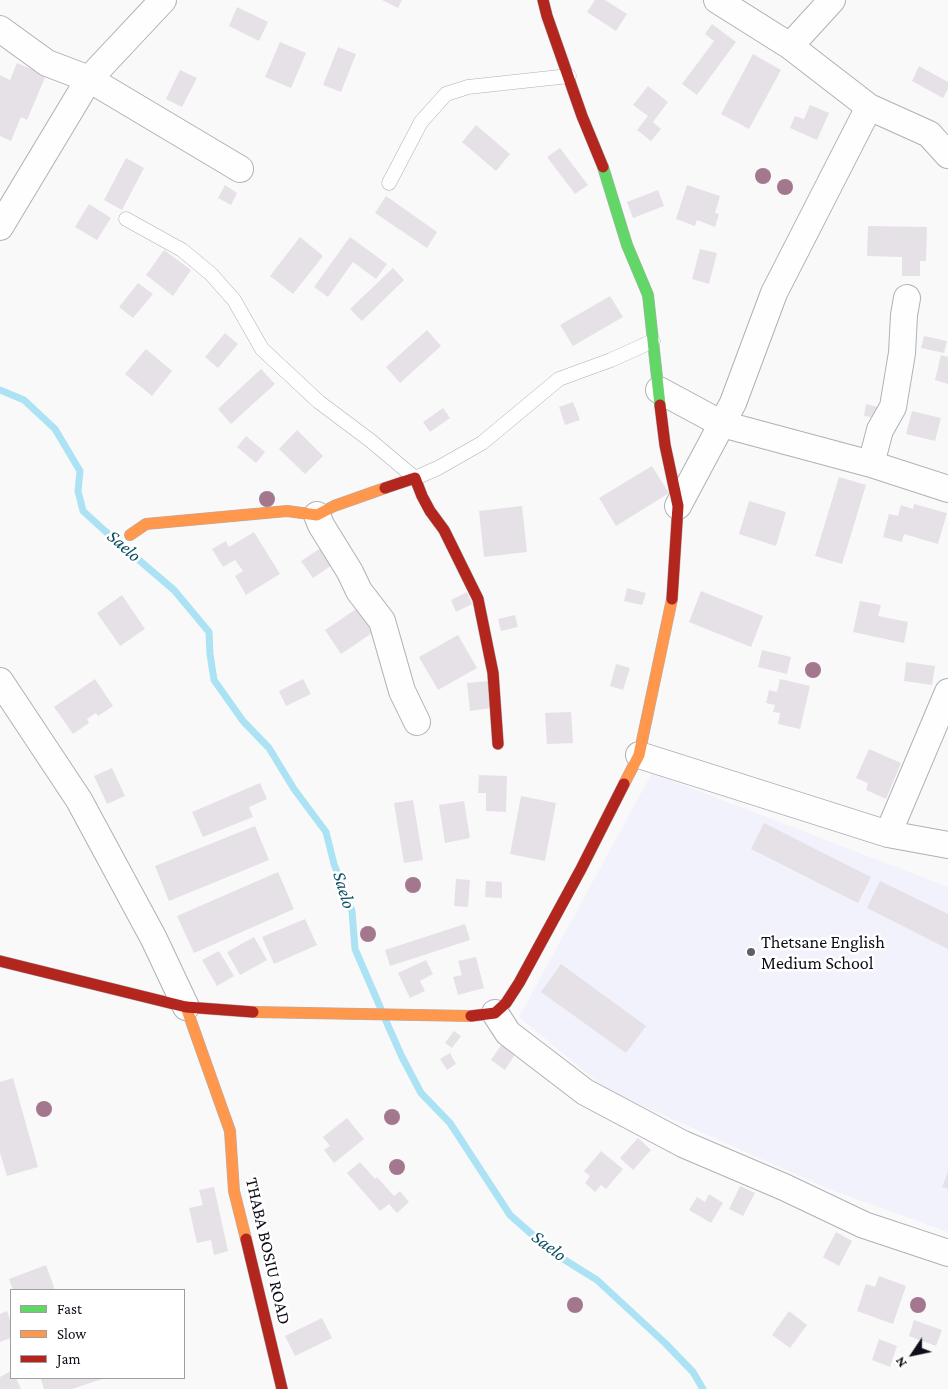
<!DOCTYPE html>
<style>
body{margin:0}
#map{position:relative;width:948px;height:1389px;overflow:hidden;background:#f9f9f9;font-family:"Crimson Pro",serif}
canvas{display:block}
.legend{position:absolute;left:10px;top:1289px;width:175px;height:90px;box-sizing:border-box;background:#fff;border:1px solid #9f9fa3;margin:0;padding:6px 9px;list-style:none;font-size:15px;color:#0f0e1a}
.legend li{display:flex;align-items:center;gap:10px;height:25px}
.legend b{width:25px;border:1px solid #9f9fa3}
.north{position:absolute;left:888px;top:1329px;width:50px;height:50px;-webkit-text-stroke:4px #fff;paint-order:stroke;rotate:236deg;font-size:14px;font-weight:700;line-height:20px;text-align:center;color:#0f0e1a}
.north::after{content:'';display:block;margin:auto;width:18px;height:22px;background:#0f0e1a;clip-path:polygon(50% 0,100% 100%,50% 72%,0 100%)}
</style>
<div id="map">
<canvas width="948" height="1389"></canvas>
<ul class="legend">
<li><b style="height:6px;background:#63d668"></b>Fast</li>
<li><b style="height:6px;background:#ff974d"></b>Slow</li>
<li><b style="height:6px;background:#b3261e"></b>Jam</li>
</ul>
<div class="north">N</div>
</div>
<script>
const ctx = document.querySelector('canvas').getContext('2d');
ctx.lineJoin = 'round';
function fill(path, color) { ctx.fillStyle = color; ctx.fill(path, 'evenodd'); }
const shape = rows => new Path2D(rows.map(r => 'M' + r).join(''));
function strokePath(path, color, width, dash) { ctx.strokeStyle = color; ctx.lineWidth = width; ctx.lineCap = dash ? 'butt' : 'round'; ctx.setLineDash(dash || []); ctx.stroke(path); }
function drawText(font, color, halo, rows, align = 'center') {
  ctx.font = font + ' "Crimson Pro",serif'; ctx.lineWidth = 5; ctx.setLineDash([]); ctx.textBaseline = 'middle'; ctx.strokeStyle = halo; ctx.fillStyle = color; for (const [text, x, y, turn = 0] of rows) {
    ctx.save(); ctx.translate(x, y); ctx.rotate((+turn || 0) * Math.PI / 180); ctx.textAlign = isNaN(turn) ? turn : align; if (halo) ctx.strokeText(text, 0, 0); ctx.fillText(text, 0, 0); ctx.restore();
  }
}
const built = shape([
 [652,773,948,887,948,1232,831,1190,607,1090,519,1017]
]);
const stream = shape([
 [0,390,24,400,55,429,80,471,78,491,83,511,105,531,174,590,209,632,210,654,214,680,243,721,269,748,294,789,326,832,334,864,352,911,355,949,381,1009],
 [386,1021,402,1057,421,1093,450,1123,510,1215,552,1252,597,1280,665,1343,693,1372,703,1389]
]);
const building = shape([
 [382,0,402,0,398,8],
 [595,0,605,0,627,14,616,31,587,12],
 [237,7,268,22,259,41,229,26],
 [712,24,736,42,697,95,682,84,714,41,705,34],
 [280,42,306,53,291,88,265,77],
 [338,47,356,54,341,92,323,85],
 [753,54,781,70,749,129,721,114],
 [17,63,46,75,27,120,21,117,11,141,0,136,0,75,10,80],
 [919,66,948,82,948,89,943,98,912,81],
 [180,70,197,78,182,107,166,99],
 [648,86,668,102,653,122,661,129,651,141,637,130,648,116,633,105],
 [810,105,829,113,817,140,790,128,795,116,804,119],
 [476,125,510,154,496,171,462,142],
 [560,148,588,185,575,194,547,157],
 [126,158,144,168,122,210,104,200],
 [225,185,237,193,231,205,218,198],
 [687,185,720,196,715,213,719,214,715,227,697,220,695,226,676,219],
 [658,190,664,206,633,218,627,202],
 [386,196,437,232,427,248,375,213],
 [89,204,111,218,97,240,75,227],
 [868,226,927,227,926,261,920,261,920,276,902,276,902,257,867,256],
 [300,237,323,256,293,294,270,276],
 [350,237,387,264,376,279,353,262,328,297,314,287],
 [700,249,717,253,709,284,692,279],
 [164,250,191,270,173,296,146,275],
 [393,268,404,280,362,321,350,309],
 [138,283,153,294,133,318,119,307],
 [610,296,623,317,573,346,560,325],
 [427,330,441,346,400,383,386,367],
 [225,333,238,344,218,368,205,357],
 [924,336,947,341,944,353,921,348],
 [146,349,172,371,152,396,125,374],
 [941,355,948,357,948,384,935,380],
 [261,369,275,384,231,424,218,409],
 [573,402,580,420,565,425,559,407],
 [866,404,878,407,876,418,864,416],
 [443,408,450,418,430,432,423,422],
 [912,411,941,418,935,441,906,434],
 [297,430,323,456,305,474,279,449],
 [246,436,265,452,256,463,237,447],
 [652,466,669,493,616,526,599,498],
 [839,477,866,485,842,564,815,556],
 [749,501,786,512,776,546,739,534],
 [914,504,947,513,938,544,904,534,902,542,883,537,889,514,898,516,901,505,913,509],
 [522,506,527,552,484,557,479,511],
 [254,532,280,574,246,595,235,576,243,571,235,560,223,567,212,549,226,541,229,547],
 [327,544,338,561,313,578,301,561],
 [627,588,646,593,642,605,624,601],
 [701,591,763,616,751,647,689,622],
 [467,592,472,604,456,612,451,600],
 [122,595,145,629,120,646,97,613],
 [860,601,881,605,878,616,908,622,904,643,853,632],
 [362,605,378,629,341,654,325,630],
 [515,615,518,627,501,631,498,619],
 [458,635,477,668,438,690,419,657],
 [762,650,791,657,787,674,758,667],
 [906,662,935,666,932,685,904,681],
 [616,664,630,668,623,690,610,686],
 [95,679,113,706,98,716,96,713,87,719,89,723,73,734,54,707],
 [303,679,311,694,286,706,279,691],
 [780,679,810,686,800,729,778,724,780,713,773,712,775,705,766,703,769,690,777,692],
 [488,681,491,708,470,711,467,683],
 [571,712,573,743,547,744,545,713],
 [869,749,901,763,886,799,866,790,868,783,856,778],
 [112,768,125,796,107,804,94,776],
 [479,775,507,776,506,812,486,811,486,793,478,793],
 [260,783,267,799,249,807,253,817,203,837,192,812],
 [521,796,556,803,545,861,510,854],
 [413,800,423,860,404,863,394,803],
 [464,801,470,838,445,843,439,805],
 [764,823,871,877,858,903,751,849],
 [255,826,269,860,169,901,155,866],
 [278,872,294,909,194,953,177,916],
 [456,879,470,880,468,907,454,906],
 [486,881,502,882,502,898,485,897],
 [880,881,948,914,948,949,867,908],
 [305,919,317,945,274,964,262,937],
 [465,924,470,940,390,966,385,950],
 [254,937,267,960,240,975,227,952],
 [219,951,234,976,217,986,202,960],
 [476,957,484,988,458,995,453,977,462,975,458,961],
 [426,960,433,974,420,981,425,991,410,998,398,973],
 [561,964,646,1026,626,1053,541,992],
 [454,1031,461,1036,452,1048,445,1043],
 [502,1044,516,1053,505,1070,491,1060],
 [450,1053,456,1064,447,1070,440,1059],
 [13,1078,38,1167,7,1176,0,1153,0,1082],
 [347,1118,364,1139,334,1163,324,1150,330,1146,323,1137],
 [638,1138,651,1150,633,1170,620,1158],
 [601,1151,623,1169,606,1189,601,1185,595,1192,585,1183,590,1176,584,1171],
 [360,1162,375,1179,377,1177,394,1196,400,1191,409,1202,397,1213,389,1204,380,1211,347,1173],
 [948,1172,948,1189,942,1187],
 [740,1186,755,1193,743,1216,729,1209],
 [214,1187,228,1251,214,1255,211,1240,197,1243,189,1208,203,1205,199,1190],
 [709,1194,723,1203,711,1223,689,1210,697,1197,705,1202],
 [836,1232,852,1241,839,1266,823,1257],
 [46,1265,55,1290,13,1290,9,1279],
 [879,1276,906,1286,893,1324,857,1311,866,1284,875,1287],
 [7,1311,11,1323,11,1338,0,1342,0,1314],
 [789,1311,807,1325,790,1348,772,1335],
 [322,1318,332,1338,295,1356,285,1336],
 [914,1320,942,1330,936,1346,909,1336],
 [879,1339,897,1346,890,1367,872,1360],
 [11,1371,11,1378,16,1378,21,1389,0,1389,0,1377],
 [46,1378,105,1378,72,1389,44,1389,41,1379]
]);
const lane = shape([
 [389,183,421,122,446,94,468,87,569,76],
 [126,219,182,250,211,274,234,300,262,349,319,402,371,441,415,478,438,468,482,443,559,379,611,360,653,341]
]);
const street = shape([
 [717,0,790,46,869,107,929,134,948,155],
 [0,29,47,63,89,79,240,169],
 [790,46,832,0],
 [0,227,89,79,163,0],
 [659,390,722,424,871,464,948,489],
 [871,464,880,430,893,407,902,353,904,315,907,298],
 [678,506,733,403,774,293,869,107],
 [317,515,321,525,350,572,359,591,382,621,402,691,417,722],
 [0,681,79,800,154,939,186,1007],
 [639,755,888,834,948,845],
 [888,834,948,692],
 [495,1013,508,1033,585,1092,683,1144,784,1187,864,1225,948,1253]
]);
const fast = shape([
 [603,167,627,245,648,295,660,405]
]);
const slow = shape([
 [130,535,146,524,287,511,317,515,334,506,385,488],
 [624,784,639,755,672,599],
 [186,1007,230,1131,234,1191,246,1239],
 [253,1012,471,1016]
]);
const jam = shape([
 [543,0,547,16,582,116,603,167],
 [660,405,665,445,678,506,672,599],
 [385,488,415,478,422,496,430,511,444,530,478,599,493,673,498,744],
 [0,961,186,1007,253,1012],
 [471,1016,495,1013,506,1003,519,983,581,869,624,784],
 [246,1239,282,1389]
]);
const trees = [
 [763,176],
 [785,187],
 [267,499],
 [813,670],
 [413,885],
 [368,934],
 [44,1109],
 [392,1117],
 [397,1167],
 [575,1305],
 [918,1305]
];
const markers = [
 [751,952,5,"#616068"]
];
const poiNames = [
 ["Thetsane English",761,942],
 ["Medium School",761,963]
];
const streetNames = [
 ["THABA BOSIU ROAD",268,1251,77]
];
const waterNames = [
 ["Saelo",124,546,41],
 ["Saelo",344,890,73],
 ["Saelo",549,1246,37]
];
fill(built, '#f2f2fc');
strokePath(stream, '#abe2f4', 7);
fill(building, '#e6e1e7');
strokePath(lane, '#b0b0b6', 15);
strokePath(street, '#b0b0b6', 28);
strokePath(fast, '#b0b0b6', 12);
strokePath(slow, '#b0b0b6', 12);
strokePath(jam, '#b0b0b6', 12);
strokePath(lane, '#fefefe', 14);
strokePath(street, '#fefefe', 26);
strokePath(fast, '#63d668', 11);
strokePath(slow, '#ff974d', 11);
strokePath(jam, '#b3261e', 11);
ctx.fillStyle = '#a3788f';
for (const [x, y] of trees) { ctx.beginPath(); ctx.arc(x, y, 8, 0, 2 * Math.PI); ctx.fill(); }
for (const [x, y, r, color] of markers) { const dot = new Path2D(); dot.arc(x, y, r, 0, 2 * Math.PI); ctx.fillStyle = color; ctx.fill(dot); strokePath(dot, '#fff', 2); }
drawText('18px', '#0f0e1a', '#fff', poiNames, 'left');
drawText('18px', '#0f0e1a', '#fff', streetNames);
drawText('italic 19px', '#0c5163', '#fff', waterNames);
</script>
